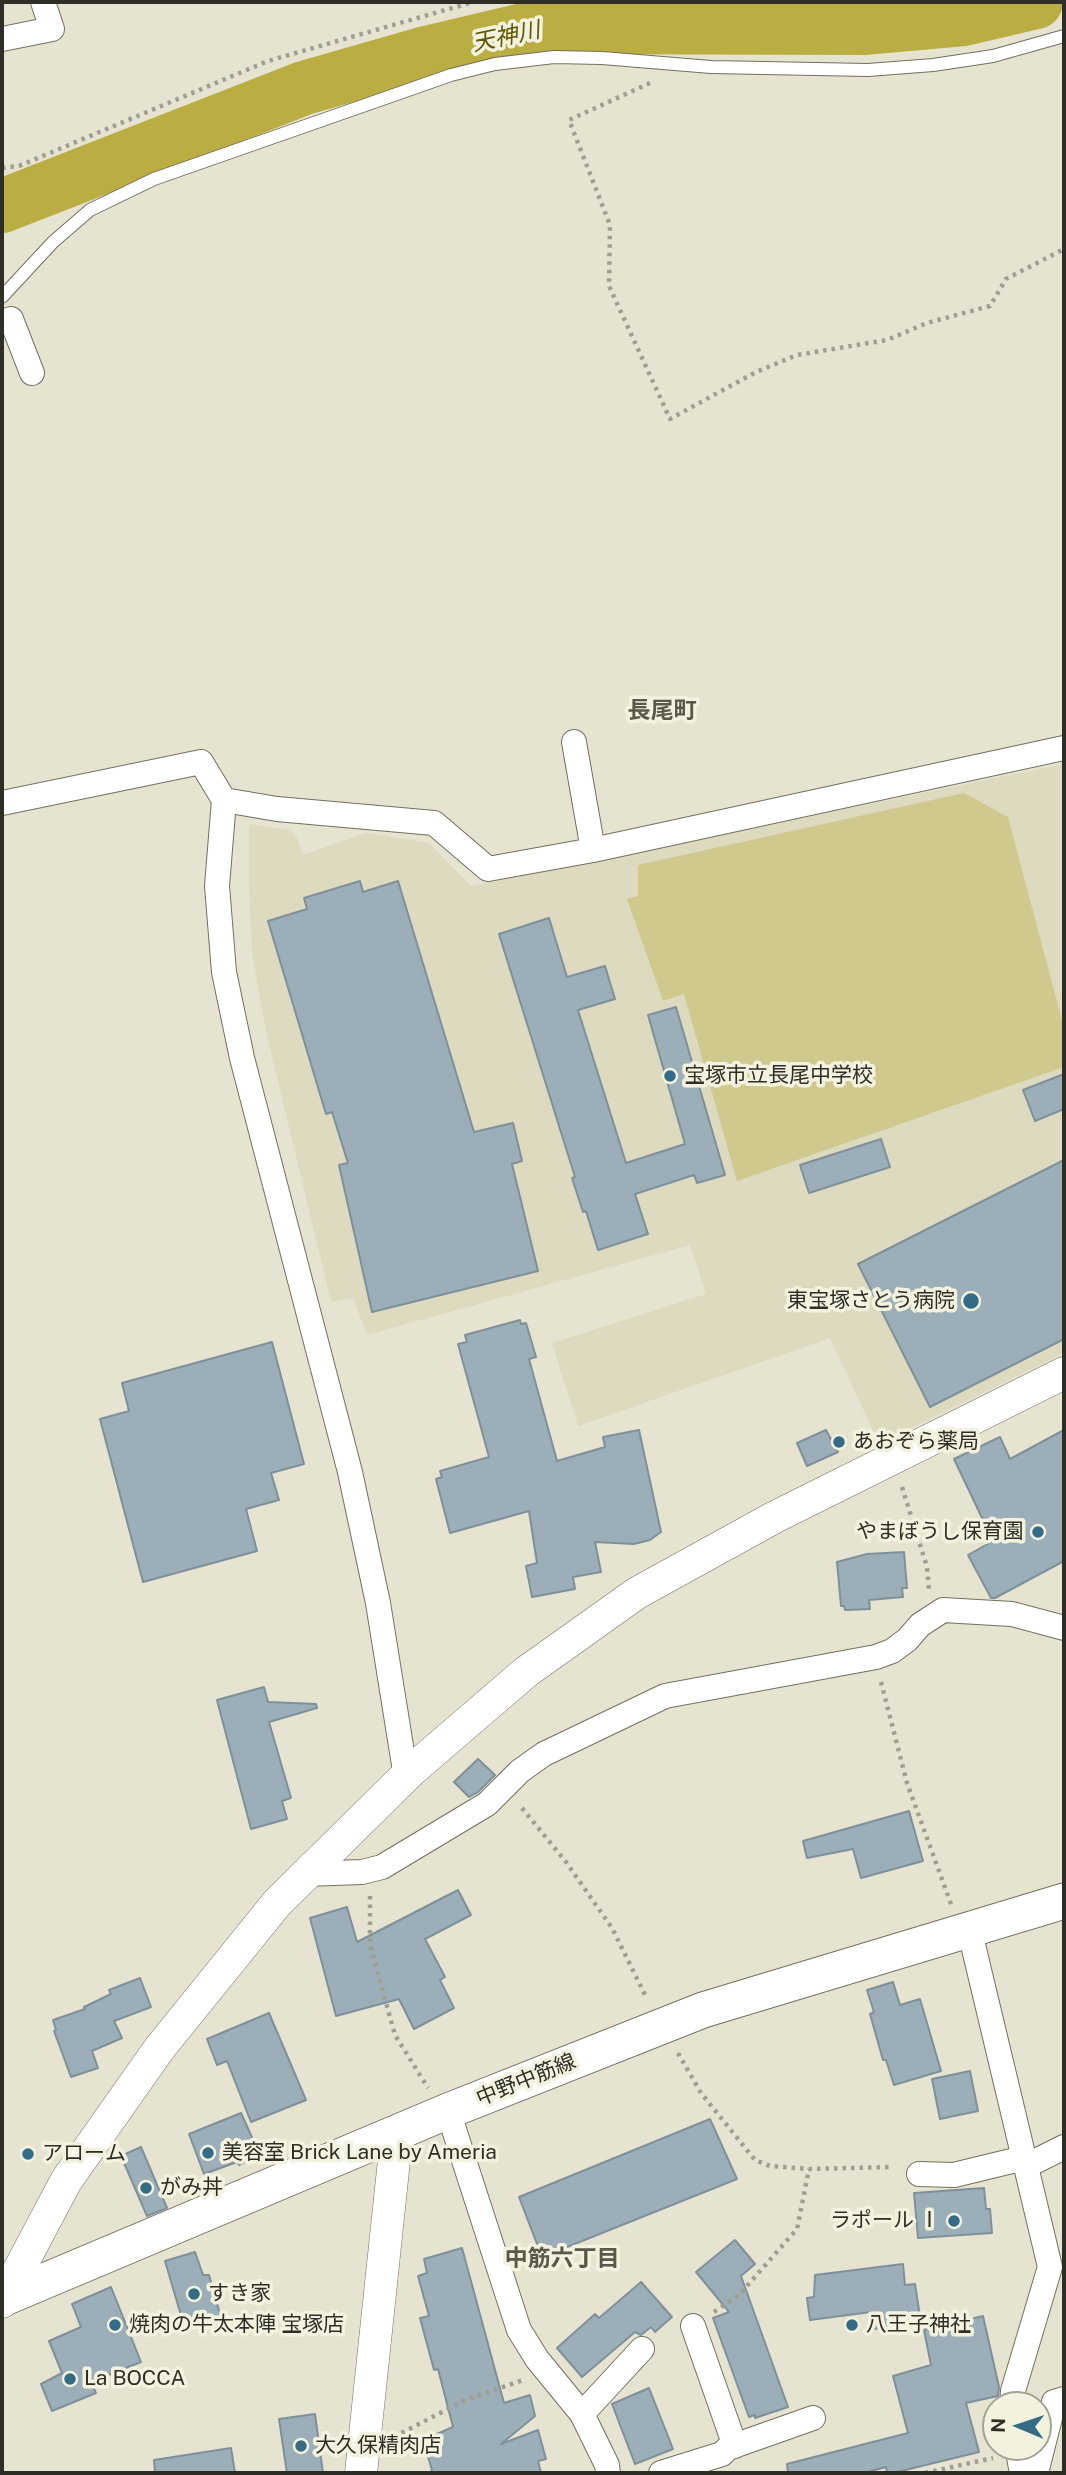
<!DOCTYPE html>
<meta charset="utf-8">
<style>
body{margin:0}
#map{position:relative;width:1066px;height:2475px;overflow:hidden;background:#e6e4d1;font-family:"Public Sans",sans-serif}
canvas{display:block}
.frame{position:absolute;inset:0;border:4px solid #2e2d26;pointer-events:none}
.north{position:absolute;left:982px;top:2391px;width:70px;height:70px;box-sizing:border-box;background:#f3f2de;border:2px solid #a4a394;border-radius:50%;rotate:272deg;font-size:19px;font-weight:700;line-height:28px;text-align:center;color:#2e2d26}
.north::after{content:'';display:block;margin:auto;width:24px;height:32px;background:#346b86;clip-path:polygon(50% 0,100% 100%,50% 72%,0 100%)}
</style>
<div id="map">
<canvas width="1066" height="2475"></canvas>
<div class="frame"></div>
<div class="north">N</div>
</div>
<script>
const ctx = document.querySelector('canvas').getContext('2d');
ctx.lineJoin = 'round';
function fill(path, color) { ctx.fillStyle = color; ctx.fill(path, 'evenodd'); }
const shape = rows => new Path2D(rows.map(r => 'M' + r).join(''));
function strokePath(path, color, width, dash) { ctx.strokeStyle = color; ctx.lineWidth = width; ctx.lineCap = dash ? 'butt' : 'round'; ctx.setLineDash(dash || []); ctx.stroke(path); }
function drawText(font, color, halo, rows, align = 'center') {
  ctx.font = font + ' "Public Sans","Noto Sans JP",sans-serif'; ctx.lineWidth = 7; ctx.setLineDash([]); ctx.textBaseline = 'middle'; ctx.strokeStyle = halo; ctx.fillStyle = color; for (const [text, x, y, turn = 0] of rows) {
    ctx.save(); ctx.translate(x, y); ctx.rotate((+turn || 0) * Math.PI / 180); ctx.textAlign = isNaN(turn) ? turn : align; if (halo) ctx.strokeText(text, 0, 0); ctx.fillText(text, 0, 0); ctx.restore();
  }
}
const built = shape([
 [1064,764,1064,1353,879,1444,830,1338,578,1426,552,1343,706,1294,690,1245,367,1335,353,1298,331,1302,266,1032,252,953,249,889,249,824,289,830,298,839,303,855,366,833,429,843,471,886]
]);
const green = shape([
 [964,793,1008,817,1064,1028,1064,1067,737,1181,684,994,663,1001,627,899,638,896,638,865]
]);
const river = shape([
 [2,206,304,88,426,53,536,27,863,28,964,19,1036,2]
]);
const building = shape([
 [360,881,363,892,398,881,474,1132,513,1123,522,1161,512,1164,538,1271,372,1312,339,1165,348,1163,332,1112,326,1114,268,921,307,909,304,898,360,881],
 [549,918,567,977,605,966,615,999,578,1010,626,1163,685,1144,648,1015,676,1007,725,1175,697,1183,694,1175,635,1194,648,1234,598,1250,586,1211,583,1212,572,1178,575,1177,499,934,549,918],
 [1064,1074,1064,1109,1035,1121,1023,1090,1064,1074],
 [881,1139,890,1167,809,1193,800,1165,881,1139],
 [1064,1160,1064,1339,930,1407,858,1264,1064,1160],
 [520,1320,521,1324,526,1323,536,1357,529,1359,557,1461,605,1447,603,1437,639,1430,661,1532,650,1540,634,1544,595,1542,601,1572,573,1577,575,1589,532,1597,526,1566,537,1563,529,1511,450,1533,436,1479,442,1477,440,1471,489,1457,458,1344,467,1342,465,1335,520,1320],
 [272,1342,304,1464,271,1473,279,1500,246,1509,257,1551,143,1582,100,1419,129,1411,122,1383,272,1342],
 [826,1430,838,1452,807,1466,797,1443,826,1430],
 [1064,1430,1064,1561,995,1598,991,1598,968,1555,993,1541,954,1459,1000,1437,1010,1459,1064,1430],
 [904,1552,907,1588,902,1588,903,1597,869,1600,870,1609,845,1610,844,1606,841,1606,837,1562,867,1554,904,1552],
 [264,1687,268,1702,316,1704,317,1708,269,1722,291,1798,282,1801,287,1819,251,1829,217,1700,264,1687],
 [478,1759,495,1775,478,1792,469,1797,454,1782,478,1759],
 [909,1811,923,1861,861,1878,853,1849,807,1858,803,1841,909,1811],
 [458,1890,471,1915,425,1939,445,1977,440,1980,454,2008,414,2029,399,1999,336,2016,310,1918,347,1907,357,1942,458,1890],
 [140,1978,151,2007,114,2021,122,2038,92,2051,98,2068,71,2077,54,2031,56,2030,53,2020,85,2009,84,2007,111,1994,109,1990,140,1978],
 [893,1982,900,2005,920,1999,941,2071,894,2085,886,2060,883,2060,870,2014,874,2012,867,1990,893,1982],
 [269,2013,306,2100,251,2122,227,2061,217,2065,207,2039,269,2013],
 [970,2071,978,2111,940,2119,932,2079,970,2071],
 [241,2113,260,2155,239,2165,237,2162,204,2174,189,2134,241,2113],
 [710,2119,737,2179,542,2257,519,2197,710,2119],
 [141,2147,167,2208,147,2216,121,2156,141,2147],
 [984,2188,986,2209,990,2209,992,2233,918,2238,914,2193,984,2188],
 [735,2240,755,2264,741,2276,788,2407,755,2418,755,2415,749,2417,713,2318,729,2312,696,2272,735,2240],
 [462,2248,504,2403,530,2395,535,2416,501,2444,538,2430,546,2459,538,2461,541,2473,430,2473,432,2470,423,2440,453,2427,438,2369,434,2370,420,2318,429,2316,418,2276,427,2273,424,2259,462,2248],
 [195,2252,203,2275,209,2275,222,2321,185,2329,165,2261,195,2252],
 [903,2264,905,2285,915,2284,921,2323,873,2329,871,2312,810,2320,807,2298,814,2297,815,2275,903,2264],
 [641,2282,672,2317,655,2332,651,2327,641,2335,635,2332,582,2377,557,2348,595,2314,599,2318,641,2282],
 [111,2287,141,2362,91,2382,96,2393,52,2411,41,2384,62,2373,49,2341,81,2327,72,2304,111,2287],
 [983,2316,999,2387,998,2396,966,2403,979,2452,893,2473,887,2473,886,2467,864,2473,788,2473,787,2464,908,2433,893,2376,931,2365,924,2330,983,2316],
 [649,2388,673,2449,635,2464,612,2404,649,2388],
 [315,2414,323,2473,287,2473,279,2419,315,2414],
 [231,2448,235,2473,155,2473,154,2460,231,2448]
]);
const path = shape([
 [650,83,569,120,610,225,609,286,670,419,756,372,797,355,887,340,927,323,990,306,1006,279,1064,249],
 [2,168,19,166,268,61,473,2],
 [902,1487,927,1567,929,1590],
 [881,1682,907,1783,951,1904],
 [522,1808,566,1862,612,1928,647,1999],
 [370,1896,370,1945,395,2035,428,2088],
 [678,2053,701,2093,755,2160,770,2166,809,2169,893,2167],
 [714,2312,739,2295,797,2229,809,2169],
 [394,2437,465,2400,523,2380],
 [925,2473,993,2458]
]);
const service = shape([
 [2,297,53,242,90,210,154,179,451,75,495,64,554,57,602,58,711,67,868,70,933,65,993,56,1064,36]
]);
const minor = shape([
 [2,39,52,29,43,2],
 [2,322,11,319,32,373],
 [574,742,593,850],
 [224,800,217,886,224,972,242,1058,350,1472,378,1603,406,1777],
 [2,803,201,762,224,800,277,809,434,823,488,869,593,850,1064,748],
 [306,1874,362,1872,382,1867,487,1804,520,1771,544,1754,665,1696,876,1657,892,1651,907,1640,920,1625,943,1610,1012,1614,1064,1628],
 [969,1928,1050,2267,1013,2391,1012,2405],
 [448,2111,519,2330,537,2359,582,2414,642,2349],
 [1026,2166,1064,2147],
 [919,2174,954,2175,1024,2158],
 [693,2326,735,2446],
 [582,2414,607,2465,608,2473],
 [1017,2447,1022,2473],
 [661,2473,722,2454,728,2448,813,2418],
 [1036,2473,1054,2402,1064,2399]
]);
const tertiary = shape([
 [2,2302,66,2181,159,2049,277,1903,412,1770,526,1672,637,1593,775,1517,1064,1373],
 [361,2473,397,2132]
]);
const secondary = shape([
 [2,2299,448,2111,703,2010,1064,1901]
]);
const markers = [
 [670,1076,7,"#346b86"],
 [971,1301,9,"#346b86"],
 [839,1442,7,"#346b86"],
 [1038,1532,7,"#346b86"],
 [208,2153,7,"#346b86"],
 [28,2154,7,"#346b86"],
 [146,2188,7,"#346b86"],
 [954,2221,7,"#346b86"],
 [194,2294,7,"#346b86"],
 [115,2325,7,"#346b86"],
 [852,2325,7,"#346b86"],
 [70,2379,7,"#346b86"],
 [301,2446,7,"#346b86"]
];
const poiNames = [
 ["宝塚市立長尾中学校",684,1076],
 ["東宝塚さとう病院",955,1301,"right"],
 ["あおぞら薬局",853,1442],
 ["やまぼうし保育園",1024,1532,"right"],
 ["美容室 Brick Lane by Ameria",222,2153],
 ["アローム",42,2154],
 ["がみ丼",160,2188],
 ["ラポール Ⅰ",940,2221,"right"],
 ["すき家",208,2294],
 ["焼肉の牛太本陣 宝塚店",129,2325],
 ["八王子神社",866,2325],
 ["La BOCCA",84,2379],
 ["大久保精肉店",315,2446]
];
const streetNames = [
 ["中野中筋線",526,2080,-22]
];
const waterNames = [
 ["天神川",506,37,-12]
];
const neighbourhoodNames = [
 ["長尾町",662,711],
 ["中筋六丁目",562,2259]
];
fill(built, '#dddac0');
fill(green, '#cfc98e');
strokePath(river, '#baad41', 54);
fill(building, '#9cafb9');
strokePath(building, '#7e909a', 2);
strokePath(service, '#72705f', 14);
strokePath(minor, '#72705f', 26);
strokePath(tertiary, '#72705f', 33);
strokePath(secondary, '#72705f', 37);
strokePath(path, '#a09e90', 4.5, [3.5, 5]);
strokePath(service, '#fff', 12);
strokePath(minor, '#fff', 24);
strokePath(tertiary, '#fff', 32);
strokePath(secondary, '#fff', 35);
for (const [x, y, r, color] of markers) { const dot = new Path2D(); dot.arc(x, y, r, 0, 2 * Math.PI); ctx.fillStyle = color; ctx.fill(dot); strokePath(dot, '#f3f2de', 2.5); }
drawText('21px', '#2e2d26', '#f3f2de', poiNames, 'left');
drawText('21px', '#2e2d26', '#f3f2de', streetNames);
drawText('italic 23px', '#615802', '#f3f2de', waterNames);
drawText('bold 23px', '#5a5848', '#f3f2de', neighbourhoodNames);
</script>
